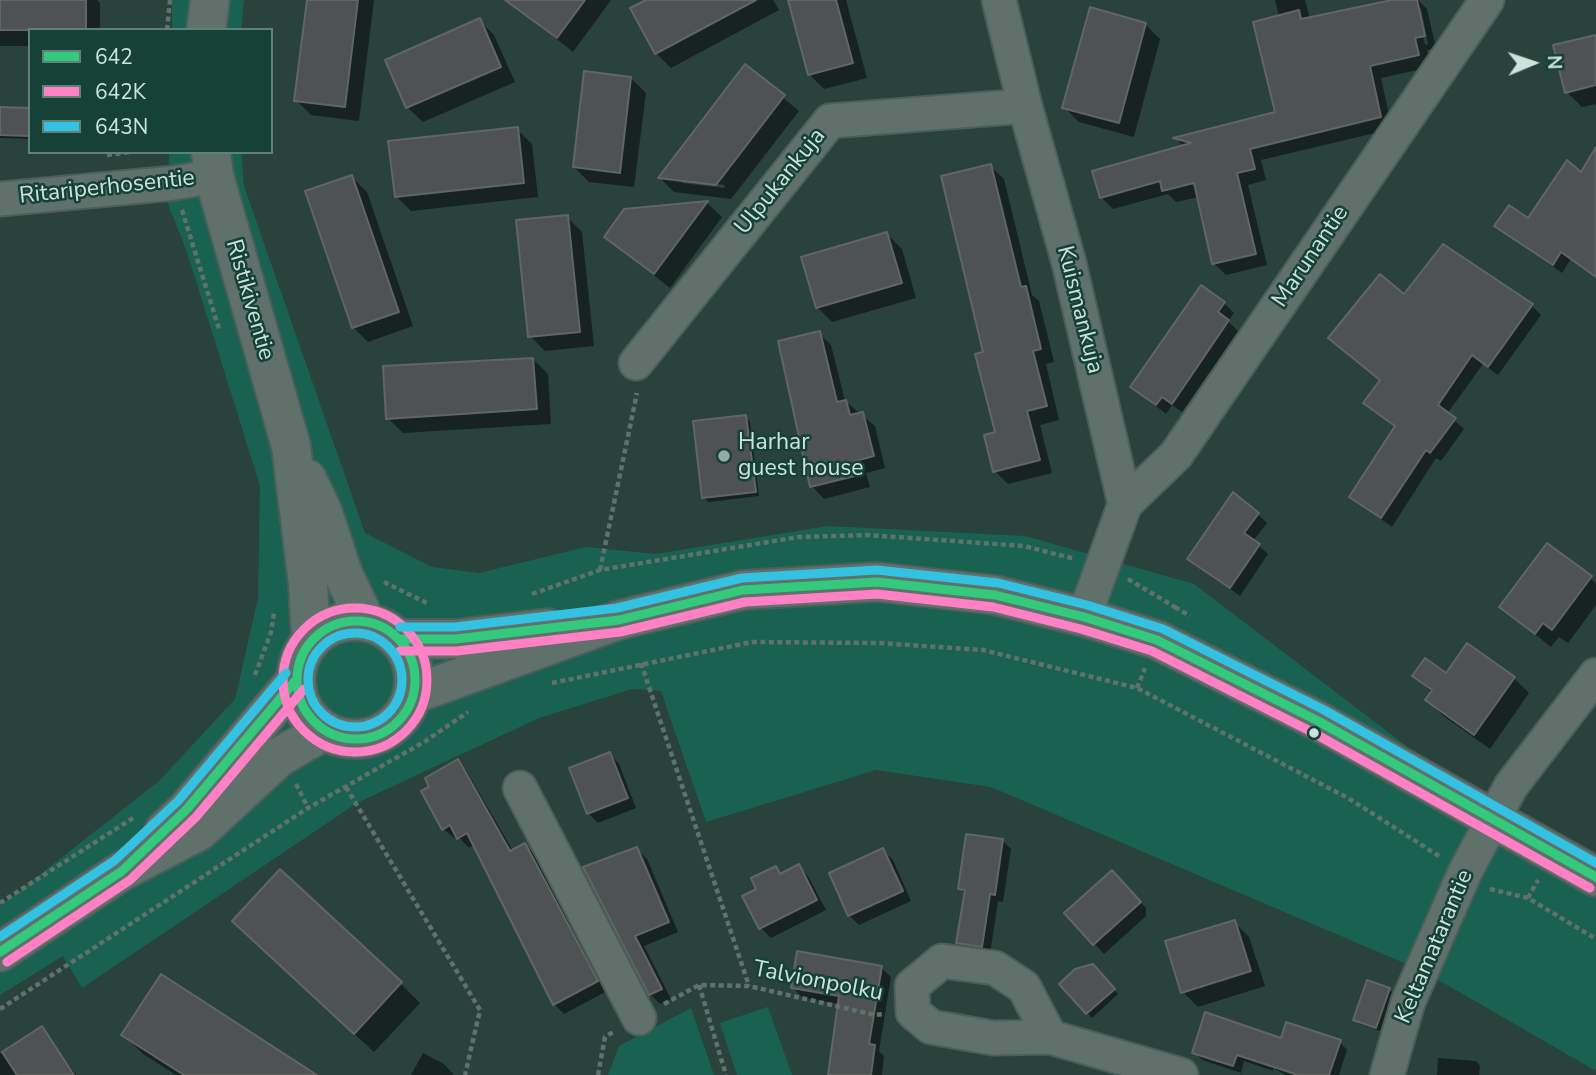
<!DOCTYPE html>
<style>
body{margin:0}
#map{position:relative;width:1596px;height:1075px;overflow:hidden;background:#2a423c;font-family:"Nunito Sans",sans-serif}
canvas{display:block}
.legend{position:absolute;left:28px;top:28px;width:245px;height:126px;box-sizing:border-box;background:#154137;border:2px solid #5e8279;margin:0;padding:9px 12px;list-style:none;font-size:21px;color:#cce3dc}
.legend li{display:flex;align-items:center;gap:14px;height:35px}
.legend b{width:35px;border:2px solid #5e8279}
.north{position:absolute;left:1498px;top:28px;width:70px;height:70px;-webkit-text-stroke:5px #154137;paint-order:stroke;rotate:88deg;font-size:19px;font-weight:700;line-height:28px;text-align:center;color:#cce3dc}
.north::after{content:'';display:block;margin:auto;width:24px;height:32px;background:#cce3dc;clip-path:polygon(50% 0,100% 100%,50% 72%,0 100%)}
</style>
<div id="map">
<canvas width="1596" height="1075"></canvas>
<ul class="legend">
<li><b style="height:9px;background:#33ca7d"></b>642</li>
<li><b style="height:9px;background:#ff80c5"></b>642K</li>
<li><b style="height:9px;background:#33c2e2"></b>643N</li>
</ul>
<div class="north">N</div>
</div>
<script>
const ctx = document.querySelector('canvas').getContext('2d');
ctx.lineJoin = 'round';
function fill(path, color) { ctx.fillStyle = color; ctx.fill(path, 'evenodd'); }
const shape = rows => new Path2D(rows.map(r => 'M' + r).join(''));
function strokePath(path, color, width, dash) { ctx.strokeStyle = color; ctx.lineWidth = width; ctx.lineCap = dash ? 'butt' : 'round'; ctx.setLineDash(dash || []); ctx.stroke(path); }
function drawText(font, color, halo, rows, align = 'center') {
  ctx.font = font + ' "Nunito Sans",sans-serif'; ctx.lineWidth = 5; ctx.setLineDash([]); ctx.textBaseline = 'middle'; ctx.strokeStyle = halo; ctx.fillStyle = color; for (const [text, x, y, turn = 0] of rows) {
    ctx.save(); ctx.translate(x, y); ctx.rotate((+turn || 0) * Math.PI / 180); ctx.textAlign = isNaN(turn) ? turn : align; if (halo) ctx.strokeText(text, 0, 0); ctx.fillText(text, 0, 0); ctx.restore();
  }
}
const green = shape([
 [172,0,244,0,241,30,172,30],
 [169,152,241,152,244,186,365,533,432,567,479,573,586,547,656,554,828,526,1025,536,1194,584,1485,806,1596,867,1596,1071,1423,971,991,787,876,770,706,822,661,691,632,689,539,718,357,803,82,988,63,956,0,995,0,906,159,781,235,699,258,598,260,486,187,252,168,204],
 [768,1007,792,1075,737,1075,720,1023],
 [691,1008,714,1075,608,1075,619,1046]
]);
const shadow = shape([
 [0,0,97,0,100,3,100,30,30,30,30,46,0,46],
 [308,0,374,0,359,121,311,115,296,100],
 [524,0,611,0,573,52,518,8],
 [650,0,773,0,779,10,671,68,656,53],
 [790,0,846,0,867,78,824,89,809,74],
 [1275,0,1305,0,1310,19,1400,0,1418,0,1427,9,1436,48,1427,50,1431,67,1381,78,1392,129,1261,160,1266,180,1248,185,1267,265,1226,275,1214,263,1199,197,1176,202,1168,194,1113,209,1101,197,1184,147,1176,139,1277,114,1279,17],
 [1417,8,1421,8,1428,44,1425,45],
 [480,21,494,35,515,82,423,122,408,108,387,61],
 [1145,24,1160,39,1134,137,1079,122,1064,107],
 [1596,36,1596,104,1582,107,1567,92],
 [745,66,799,111,731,199,674,192,660,178],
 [682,179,725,185,724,188,682,183],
 [631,78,646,93,634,187,589,182,574,167],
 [0,109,30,109,30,139,0,138],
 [517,129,532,144,538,197,411,211,396,196],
 [1596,155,1596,277,1571,259,1562,273,1497,225,1528,220,1581,175],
 [990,166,1004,179,1032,295,1039,301,1054,362,1046,364,1059,420,1040,425,1052,473,1008,484,995,471,997,434],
 [352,177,367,192,413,326,368,342,353,327],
 [707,203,722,217,670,288,606,237,625,210],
 [567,217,582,232,594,346,545,351,530,336],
 [887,234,902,249,916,298,832,322,817,307],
 [1405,297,1531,305,1541,315,1498,375,1483,364,1447,414,1464,429,1441,461,1436,458,1392,527,1351,497,1396,428,1366,403,1381,381,1330,338],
 [1224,303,1234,313,1228,321,1238,331,1182,412,1172,405,1166,414,1132,387],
 [819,333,831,345,845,401,875,426,885,468,866,473,870,487,824,499,812,486],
 [533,359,548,374,551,424,403,433,388,418],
 [746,418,750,422,759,496,708,502,704,497],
 [1258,514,1267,523,1253,541,1268,554,1240,596,1190,559],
 [1547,545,1596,583,1596,605,1568,643,1559,637,1551,647,1501,607],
 [1468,646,1514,678,1529,693,1490,749,1442,715,1427,700,1432,693,1414,676,1447,676],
 [609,754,619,764,636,808,598,823,588,813],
 [458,762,467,772,513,851,525,845,535,855,607,991,564,1014,554,1004,475,844,469,848,458,836,454,838,444,829],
 [1003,841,1011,849,1003,902,998,901,990,954,966,951,958,943,966,895,960,888],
 [637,849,647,859,678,932,644,946,671,999,660,1004,650,994,585,868],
 [883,850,893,860,911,901,859,925,849,915],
 [798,866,808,876,826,910,771,938,761,928,744,897,759,890,775,868,782,875],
 [1122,882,1146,908,1146,916,1104,954,1067,914],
 [1234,922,1249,937,1265,986,1198,1007,1183,992],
 [253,940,400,983,420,1003,374,1052],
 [1092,966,1118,994,1092,1018,1061,984],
 [881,967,891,977,879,1051,884,1056,882,1075,830,1075,839,1004,803,998,793,988],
 [1389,989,1393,994,1380,1031,1360,1024,1355,1020],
 [42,1028,76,1075,0,1075,0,1054],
 [123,1034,314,1075,176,1075,143,1054],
 [1282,1040,1340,1042,1347,1050,1339,1075,1286,1075,1273,1068,1273,1071,1244,1061,1241,1073,1202,1060,1194,1052],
 [423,1053,444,1064,454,1075,411,1075],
 [1438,1058,1476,1061,1480,1066,1479,1075,1437,1075]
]);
const building = shape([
 [0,0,86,0,86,30,0,30,0,0],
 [307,0,358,0,345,107,294,101,307,0],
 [505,0,585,0,557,38,505,0],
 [646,0,756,0,655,54,630,8,646,0],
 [788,0,836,0,853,63,808,75,788,0],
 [1392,0,1417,0,1425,36,1415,38,1419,55,1370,66,1381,117,1250,149,1255,169,1237,173,1256,254,1212,264,1194,183,1162,191,1160,181,1100,198,1092,171,1191,143,1173,138,1275,112,1253,22,1299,10,1301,19,1392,0],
 [1090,7,1146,23,1119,123,1062,108,1090,7],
 [480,18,501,67,406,108,385,60,480,18],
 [1596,35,1596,85,1565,93,1553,45,1596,35],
 [745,64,785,95,716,185,658,178,745,64],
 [584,71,631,77,620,173,573,167,584,71],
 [0,107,30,108,30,136,0,135,0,107],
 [518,127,524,183,395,197,388,141,518,127],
 [1596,147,1596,277,1561,252,1553,265,1494,226,1509,205,1528,218,1567,160,1581,172,1596,147],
 [991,164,1021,287,1026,286,1041,349,1033,351,1047,406,1027,411,1040,460,993,472,984,435,995,432,975,354,983,352,941,176,991,164],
 [352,175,399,312,352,328,305,191,352,175],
 [708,201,654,274,604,237,624,209,708,201],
 [568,215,580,332,528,337,516,220,568,215],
 [887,232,902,283,816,308,801,257,887,232],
 [1443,244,1533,304,1488,367,1472,355,1438,405,1456,418,1430,453,1426,450,1381,518,1349,497,1395,426,1363,403,1380,380,1328,338,1380,274,1404,294,1443,244],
 [1201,285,1225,302,1218,312,1229,320,1172,404,1162,397,1156,405,1130,387,1201,285],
 [820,331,837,402,846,400,850,415,863,412,874,456,855,461,859,475,810,487,778,341,820,331],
 [533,358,537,409,386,419,383,366,533,358],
 [746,415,756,492,702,498,693,421,746,415],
 [1233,492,1259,513,1244,533,1260,544,1230,588,1187,559,1233,492],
 [1547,543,1592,576,1552,630,1543,623,1535,634,1499,607,1547,543],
 [1467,643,1515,677,1474,735,1425,700,1432,690,1412,676,1425,658,1446,673,1467,643],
 [610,752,628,798,587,814,569,768,610,752],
 [458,759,510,851,525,843,598,981,553,1005,467,833,457,839,450,825,442,830,421,791,429,787,425,778,458,759],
 [966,834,1003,839,995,895,990,894,982,947,956,943,965,890,958,889,966,834],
 [637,847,669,922,635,936,662,989,649,995,583,867,637,847],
 [883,848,903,891,848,916,829,873,883,848],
 [799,864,817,900,759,929,742,896,756,889,751,878,776,866,780,874,799,864],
 [280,869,402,982,354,1034,232,921,280,869],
 [1112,870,1141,902,1093,945,1064,913,1112,870],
 [1235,920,1251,971,1181,993,1165,941,1235,920],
 [797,951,882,966,869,1044,875,1045,871,1075,828,1075,839,996,791,988,797,951],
 [1093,964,1115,989,1086,1014,1059,984,1075,969,1093,964],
 [161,974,317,1075,184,1075,121,1035,161,974],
 [1367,980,1390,988,1376,1028,1353,1020,1367,980],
 [1205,1012,1281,1038,1286,1022,1341,1040,1329,1075,1298,1075,1237,1055,1233,1066,1192,1053,1205,1012],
 [42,1026,74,1075,17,1075,2,1052,42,1026]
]);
const path = shape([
 [167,30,170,0],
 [107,155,130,152],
 [182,210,219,329],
 [600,570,637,393],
 [1128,579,1175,607,1173,610],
 [384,582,429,604],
 [532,594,600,570,798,537,867,535,1024,546,1075,559],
 [1175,607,1190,616],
 [641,663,749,986],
 [255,675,271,632,274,613],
 [552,683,752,642,879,643,983,650,1137,688,1348,798,1439,856],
 [1137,688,1145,668],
 [296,784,308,808],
 [346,787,480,1010,465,1075],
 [1490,889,1528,898,1596,939],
 [1528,898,1538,880],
 [0,903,133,818],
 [699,985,726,1075],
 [664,1004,699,985,749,986,875,1015,884,1014],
 [0,1009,308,808,424,742,468,712],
 [598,1075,605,1037,613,1032]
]);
const minor = shape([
 [999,0,1025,106,1069,263,1125,504,1084,617],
 [0,199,174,183,214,176],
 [636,363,830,121,1025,106],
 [1125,504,1176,455,1487,0],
 [520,788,639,1018],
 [1050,1037,1024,987,995,968,942,961,912,986,913,1012,931,1027,993,1038,1050,1037,1181,1075],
 [1387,1075,1408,1002,1465,872,1511,786,1596,675]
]);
const tertiary = shape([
 [206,30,210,0],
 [211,152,214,176,291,446,308,584,311,639],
 [307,479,323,513,343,574,365,620]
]);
const secondary = shape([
 '296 680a59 59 0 1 1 118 0a59 59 0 1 1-118 0Z',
 [400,639,456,639,547,628],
 [414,694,619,620,743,590,877,582,995,595,1084,617,1157,640,1318,721,1596,877],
 [164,831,187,809,295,681],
 [0,952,122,871,199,831,279,757,324,731]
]);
const bus1 = shape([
 '297 680a59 59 0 1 1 118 0a59 59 0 1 1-118 0Z',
 [400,639,456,639,619,620,743,590,877,582,995,595,1084,617,1157,640,1318,721,1596,877],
 [0,952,122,871,187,809,295,681]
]);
const bus2 = shape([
 '283 680a72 72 0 1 1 144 0a72 72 0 1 1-144 0Z',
 [400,651,457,651,620,632,745,602,877,594,993,607,1081,629,1152,651,1312,732,1590,888],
 [7,962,130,880,196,817,304,689]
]);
const bus3 = shape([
 [400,627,455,627,617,608,742,578,877,570,998,583,1087,605,1163,629,1324,710,1596,863],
 '308 680a47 47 0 1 1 94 0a47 47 0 1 1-94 0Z',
 [0,937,114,861,178,801,286,673]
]);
const markers = [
 [724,456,7,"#93aba4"],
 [1314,733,6,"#cce3dc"]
];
const streetNames = [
 ["Ulpukankuja",781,182,-51],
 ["Ritariperhosentie",107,188,-6],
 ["Marunantie",1311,257,-56],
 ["Ristikiventie",249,300,74],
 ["Kuismankuja",1079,310,76],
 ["Keltamatarantie",1435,947,-67],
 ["Talvionpolku",818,982,11]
];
const poiNames = [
 ["Harhar",738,443],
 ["guest house",738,469]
];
fill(green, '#196252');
fill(shadow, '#0007');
fill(building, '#4e5252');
strokePath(building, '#616564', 2);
strokePath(minor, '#4a5f5a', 37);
strokePath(tertiary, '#4a5f5a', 42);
strokePath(secondary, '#4a5f5a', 42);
strokePath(path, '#61716c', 4.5, [5, 3.5]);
strokePath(minor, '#60716c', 33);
strokePath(tertiary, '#60716c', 38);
strokePath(secondary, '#60716c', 38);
strokePath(bus1, '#33ca7d', 9);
strokePath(bus2, '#ff80c5', 9);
strokePath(bus3, '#33c2e2', 9);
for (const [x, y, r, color] of markers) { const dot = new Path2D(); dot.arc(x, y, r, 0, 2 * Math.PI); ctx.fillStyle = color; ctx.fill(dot); strokePath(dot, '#154137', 2.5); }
drawText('23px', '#cce3dc', '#154137', streetNames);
drawText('23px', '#cce3dc', '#154137', poiNames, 'left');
</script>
